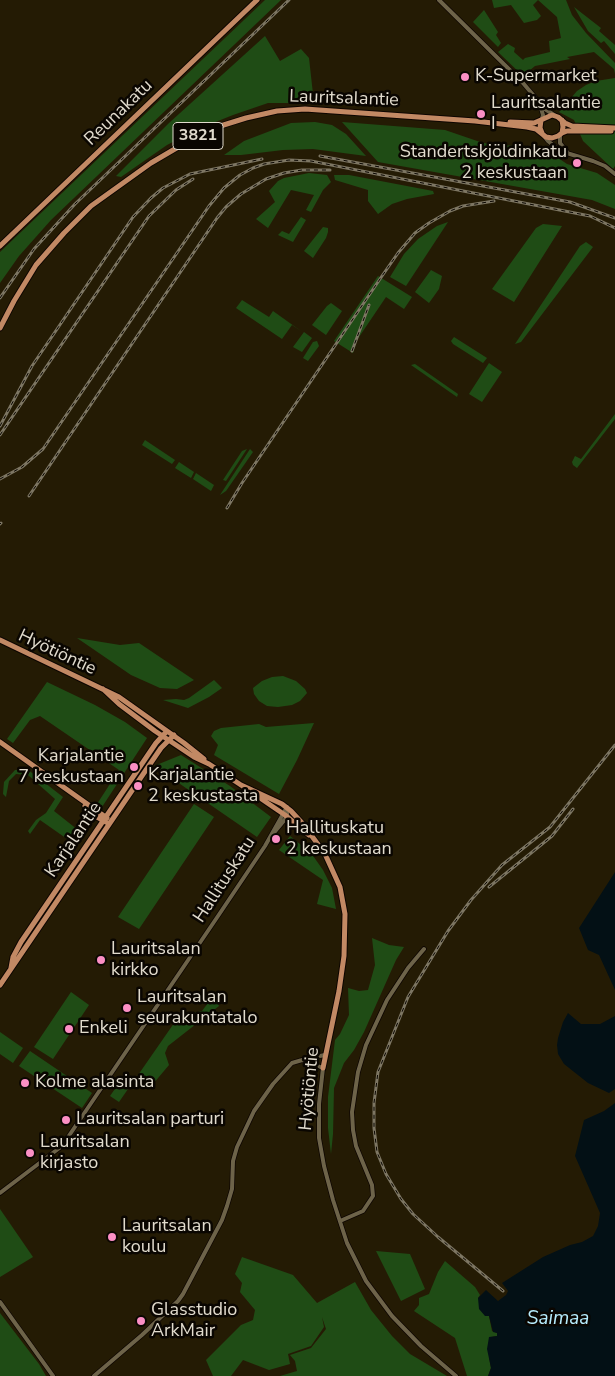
<!DOCTYPE html>
<meta charset="utf-8">
<style>
body{margin:0}
canvas{display:block;background:#241b04}
</style>
<canvas width="615" height="1376"></canvas>
<script>
const ctx = document.querySelector('canvas').getContext('2d');
ctx.lineJoin = 'round';
function fill(path, color) { ctx.fillStyle = color; ctx.fill(path, 'evenodd'); }
const shape = rows => new Path2D(rows.map(r => 'M' + r).join(''));
function strokePath(path, color, width, dash) { ctx.strokeStyle = color; ctx.lineWidth = width; ctx.lineCap = dash ? 'butt' : 'round'; ctx.setLineDash(dash || []); ctx.stroke(path); }
function drawText(font, color, halo, rows, align = 'center') {
  ctx.font = font + ' "Nunito Sans",sans-serif'; ctx.lineWidth = 5; ctx.setLineDash([]); ctx.textBaseline = 'middle'; ctx.strokeStyle = halo; ctx.fillStyle = color; for (const [text, x, y, turn = 0] of rows) {
    ctx.save(); ctx.translate(x, y); ctx.rotate((+turn || 0) * Math.PI / 180); ctx.textAlign = isNaN(turn) ? turn : align; if (halo) ctx.strokeText(text, 0, 0); ctx.fillText(text, 0, 0); ctx.restore();
  }
}
const green = shape([
 [265,0,281,0,51,220,19,256,0,283,0,252],
 [492,0,566,0,572,15,586,33,615,63,615,74,614,69,594,52,567,57,570,59,535,66,523,76,498,52,508,44,515,48,514,52,523,60,525,58,550,52,549,41,561,38,557,17,538,0,533,5,541,16,537,20,524,23,511,5,494,8],
 [574,7,601,28,599,31,615,45,615,54,604,41,601,43,588,31],
 [484,10,498,32,496,35,501,43,498,47,473,22],
 [265,36,280,61,301,49,309,58,314,103,268,103,233,115,198,129,167,145,121,177,116,176,169,123],
 [615,78,615,166,613,169,583,141,574,120,559,112,577,91,586,85,596,81],
 [315,122,332,125,346,134,366,156,313,149,283,150,241,155,224,155,244,141,291,123],
 [342,122,445,130,483,143,545,149,567,164,597,173,615,185,615,209,592,200,378,162],
 [309,173,327,175,331,182,323,190,311,212,306,210,314,195,291,190,268,228,256,219,275,202,269,191,278,181,284,178],
 [334,175,349,175,433,191,434,194,407,199,392,204,378,214,368,201,368,190,335,180],
 [301,217,306,220,293,242,278,235,282,231,289,234],
 [448,222,406,286,390,277,404,254,418,239,437,226],
 [543,224,562,226,514,302,492,289,536,228],
 [323,227,328,228,328,232,326,238,313,258,304,251],
 [586,242,593,247,521,342,515,344,580,246],
 [431,270,442,276,439,289,429,303,415,292],
 [378,276,412,297,404,309,386,297,357,340,353,353,334,341],
 [242,300,269,317,273,311,301,331,292,325,282,339,236,308],
 [331,303,342,311,326,335,312,325,327,306],
 [304,332,312,338,302,352,293,347],
 [454,337,487,358,483,363,453,344,451,341],
 [317,341,319,346,308,361,303,358,313,342],
 [489,363,502,372,482,402,469,394],
 [415,364,458,394,457,397,411,365],
 [615,414,615,419,577,468,573,465,572,462,575,456,581,459],
 [145,440,175,460,172,464,142,445],
 [247,449,226,481,223,480,242,451],
 [250,449,253,452,226,491,220,495],
 [179,462,194,472,191,478,175,468],
 [196,473,214,485,211,491,193,479],
 [77,638,120,645,139,643,194,680,177,689,160,688,131,675],
 [283,676,296,681,305,689,307,693,300,701,292,705,278,707,267,706,259,701,254,694,253,688,262,681,272,677],
 [214,680,222,688,209,697,188,708,163,700,176,699,184,700,189,698],
 [47,682,95,705,125,722,147,738,102,807,97,804,119,770,40,716,30,720,13,743,7,739],
 [314,723,297,760,279,794,214,755,218,745,211,736,214,731,221,728,259,724,266,727],
 [181,755,230,786,271,817,257,837,154,766],
 [27,769,63,797,54,811,78,830,70,841,40,820,30,834,28,831,36,820,46,813,55,799,28,775,16,774,9,781,6,797,3,794,4,782,15,770],
 [194,804,214,817,139,929,118,917],
 [290,836,311,853,323,870,332,888,336,909,317,904,323,880,279,850],
 [372,938,389,945,404,947,396,960,364,1032,354,1050,344,1063,334,1088,333,1134,331,1154,328,1128,328,1097,335,1040,340,1034,349,1015,348,988,359,991,368,990,375,965],
 [71,992,89,1005,53,1059,34,1047],
 [214,995,219,1006,168,1046,165,1053,169,1065,153,1084,136,1078,179,1016,202,1011],
 [0,1032,23,1048,13,1063,0,1054],
 [30,1051,92,1093,82,1108,19,1066],
 [126,1073,135,1079,119,1102,110,1096],
 [0,1209,33,1257,0,1277],
 [376,1251,410,1254,425,1289,401,1301],
 [242,1257,293,1275,317,1303,355,1282,371,1310,392,1336,410,1354,447,1376,280,1376,297,1371,295,1361,290,1355,311,1348,326,1329,322,1317,324,1327,311,1346,288,1354,290,1364,269,1370,243,1360,231,1376,213,1376,206,1360,241,1325,253,1320,255,1310,240,1292,242,1283,235,1274],
 [445,1261,475,1287,480,1295,478,1298,489,1316,492,1331,497,1333,497,1336,491,1337,489,1357,491,1368,488,1376,467,1376,455,1338,414,1311,419,1305,419,1298,429,1294,438,1272],
 [0,1313,39,1364,46,1376,0,1376]
]);
const water = shape([
 [615,872,615,990,599,955,588,950,579,928],
 [568,1013,581,1024,600,1024,615,1016,615,1089,609,1093,588,1083,564,1064,558,1054,557,1045,558,1038,563,1022],
 [615,1103,615,1376,488,1376,491,1368,487,1349,489,1337,497,1336,497,1333,493,1332,489,1316,485,1316,479,1309,478,1298,486,1290,498,1301,506,1295,508,1291,502,1283,543,1257,570,1245,582,1242,593,1236,598,1226,600,1213,575,1156,584,1120,604,1111]
]);
const minor = shape([
 [439,0,523,83,545,109,554,115],
 [540,105,543,115,542,119],
 [560,135,560,143,567,152],
 [544,136,548,141,560,151,593,161,605,166,615,174],
 [272,835,287,817,287,807],
 [302,1060,323,1068,319,1104,319,1138,324,1166,333,1200,347,1243,366,1281,392,1316,421,1346,456,1376],
 [0,1193,62,1146,216,919,265,846,287,807],
 [340,1221,363,1211,373,1196,372,1185,356,1146,353,1130,352,1112,358,1072,366,1045,387,1000,408,968,424,949],
 [0,1302,53,1376],
 [94,1376,142,1335,178,1301,183,1294,222,1220,227,1206,232,1189,233,1161,237,1147,254,1111,273,1084,292,1063,309,1058,325,1055]
]);
const major = shape([
 [510,122,534,123,541,120],
 [542,133,540,128,541,120,552,115,558,117,565,123,572,126,615,128],
 [562,133,567,131,611,131],
 [0,246,257,0],
 [0,328,14,301,36,265,64,233,91,206,151,163,197,136,214,128,246,118,277,111,305,109,475,121,527,127,536,129,546,137,552,138,558,136,562,133,563,127,562,120],
 [0,640,119,697,184,743,204,759],
 [103,689,119,704,155,731,194,757,209,764,241,785,285,815,309,835],
 [0,742,107,818],
 [241,785,282,804,291,811,303,824,325,854,340,887,345,914,344,956,339,991,323,1068],
 [85,806,97,817,106,822],
 [11,968,13,957,21,942,156,743,167,731],
 [0,985,148,767,161,748,174,735]
]);
const rail = shape([
 [320,156,570,202,615,218],
 [0,298,34,249,75,204,289,0],
 [352,351,369,305],
 [0,426,32,366,133,217,151,198,163,188,190,174,262,159],
 [0,435,149,216,176,190,193,179],
 [0,479,22,467,43,449,209,206,224,188,240,175,253,168,264,164,289,160,311,161,590,216,615,228],
 [29,496,217,218,226,207,241,194,266,179,284,173,302,170,330,170],
 [227,508,242,483,382,276,398,253,415,233,429,223,450,211,463,206,494,201],
 [0,524,1,523],
 [489,887,552,836,573,809],
 [503,1291,438,1237,413,1214,401,1199,386,1174,377,1152,374,1128,374,1103,378,1072,408,997,448,931,471,900,502,865,550,827,615,745]
]);
const markers = [
 [465,77,5,"#fb8fc4"],
 [481,114,5,"#fb8fc4"],
 [577,163,5,"#fb8fc4"],
 [134,767,5,"#fb8fc4"],
 [138,786,5,"#fb8fc4"],
 [276,839,5,"#fb8fc4"],
 [101,960,5,"#fb8fc4"],
 [127,1008,5,"#fb8fc4"],
 [69,1029,5,"#fb8fc4"],
 [25,1083,5,"#fb8fc4"],
 [66,1120,5,"#fb8fc4"],
 [30,1153,5,"#fb8fc4"],
 [112,1237,5,"#fb8fc4"],
 [141,1321,5,"#fb8fc4"]
];
const shields = [
 [198,136,50]
];
const shieldNames = [
 ["3821",198,136]
];
const poiNames = [
 ["K-Supermarket",475,77],
 ["Lauritsalantie",491,104],
 ["I",491,125],
 ["Standertskjöldinkatu",567,153,"right"],
 ["2 keskustaan",567,174,"right"],
 ["Karjalantie",124,757,"right"],
 ["7 keskustaan",124,778,"right"],
 ["Karjalantie",148,776],
 ["2 keskustasta",148,797],
 ["Hallituskatu",286,829],
 ["2 keskustaan",286,850],
 ["Lauritsalan",111,950],
 ["kirkko",111,971],
 ["Lauritsalan",137,998],
 ["seurakuntatalo",137,1019],
 ["Enkeli",79,1029],
 ["Kolme alasinta",35,1083],
 ["Lauritsalan parturi",76,1120],
 ["Lauritsalan",40,1143],
 ["kirjasto",40,1164],
 ["Lauritsalan",122,1227],
 ["koulu",122,1248],
 ["Glasstudio",151,1311],
 ["ArkMair",151,1332]
];
const streetNames = [
 ["Lauritsalantie",344,99,2],
 ["Reunakatu",119,113,-44],
 ["Hyötiöntie",57,653,25],
 ["Karjalantie",74,840,-56],
 ["Hallituskatu",225,880,-57],
 ["Hyötiöntie",310,1089,-85]
];
const waterNames = [
 ["Saimaa",558,1319]
];
fill(green, '#1f4c15');
fill(water, '#031015');
strokePath(minor, '#0d0500', 5.5);
strokePath(major, '#0d0500', 7);
strokePath(minor, '#6d6349', 4);
strokePath(major, '#c28964', 5);
strokePath(rail, '#7d7663', 3);
strokePath(rail, '#0a0601', 1, [4]);
for (const [x, y, r, color] of markers) { const dot = new Path2D(); dot.arc(x, y, r, 0, 2 * Math.PI); ctx.fillStyle = color; ctx.fill(dot); strokePath(dot, '#0a0601', 2); }
for (const [x, y, w] of shields) { const box = new Path2D(); box.roundRect(x - w / 2, y - 13.5, w, 27, 4); ctx.fillStyle = '#0a0601'; ctx.fill(box); strokePath(box, '#e1dbcd', 1); }
drawText('bold 16px', '#e1dbcd', null, shieldNames);
drawText('18px', '#e1dbcd', '#0a0601', poiNames, 'left');
drawText('18px', '#e1dbcd', '#0a0601', streetNames);
drawText('italic 19px', '#b6ecfd', '#0a0601', waterNames);
</script>
